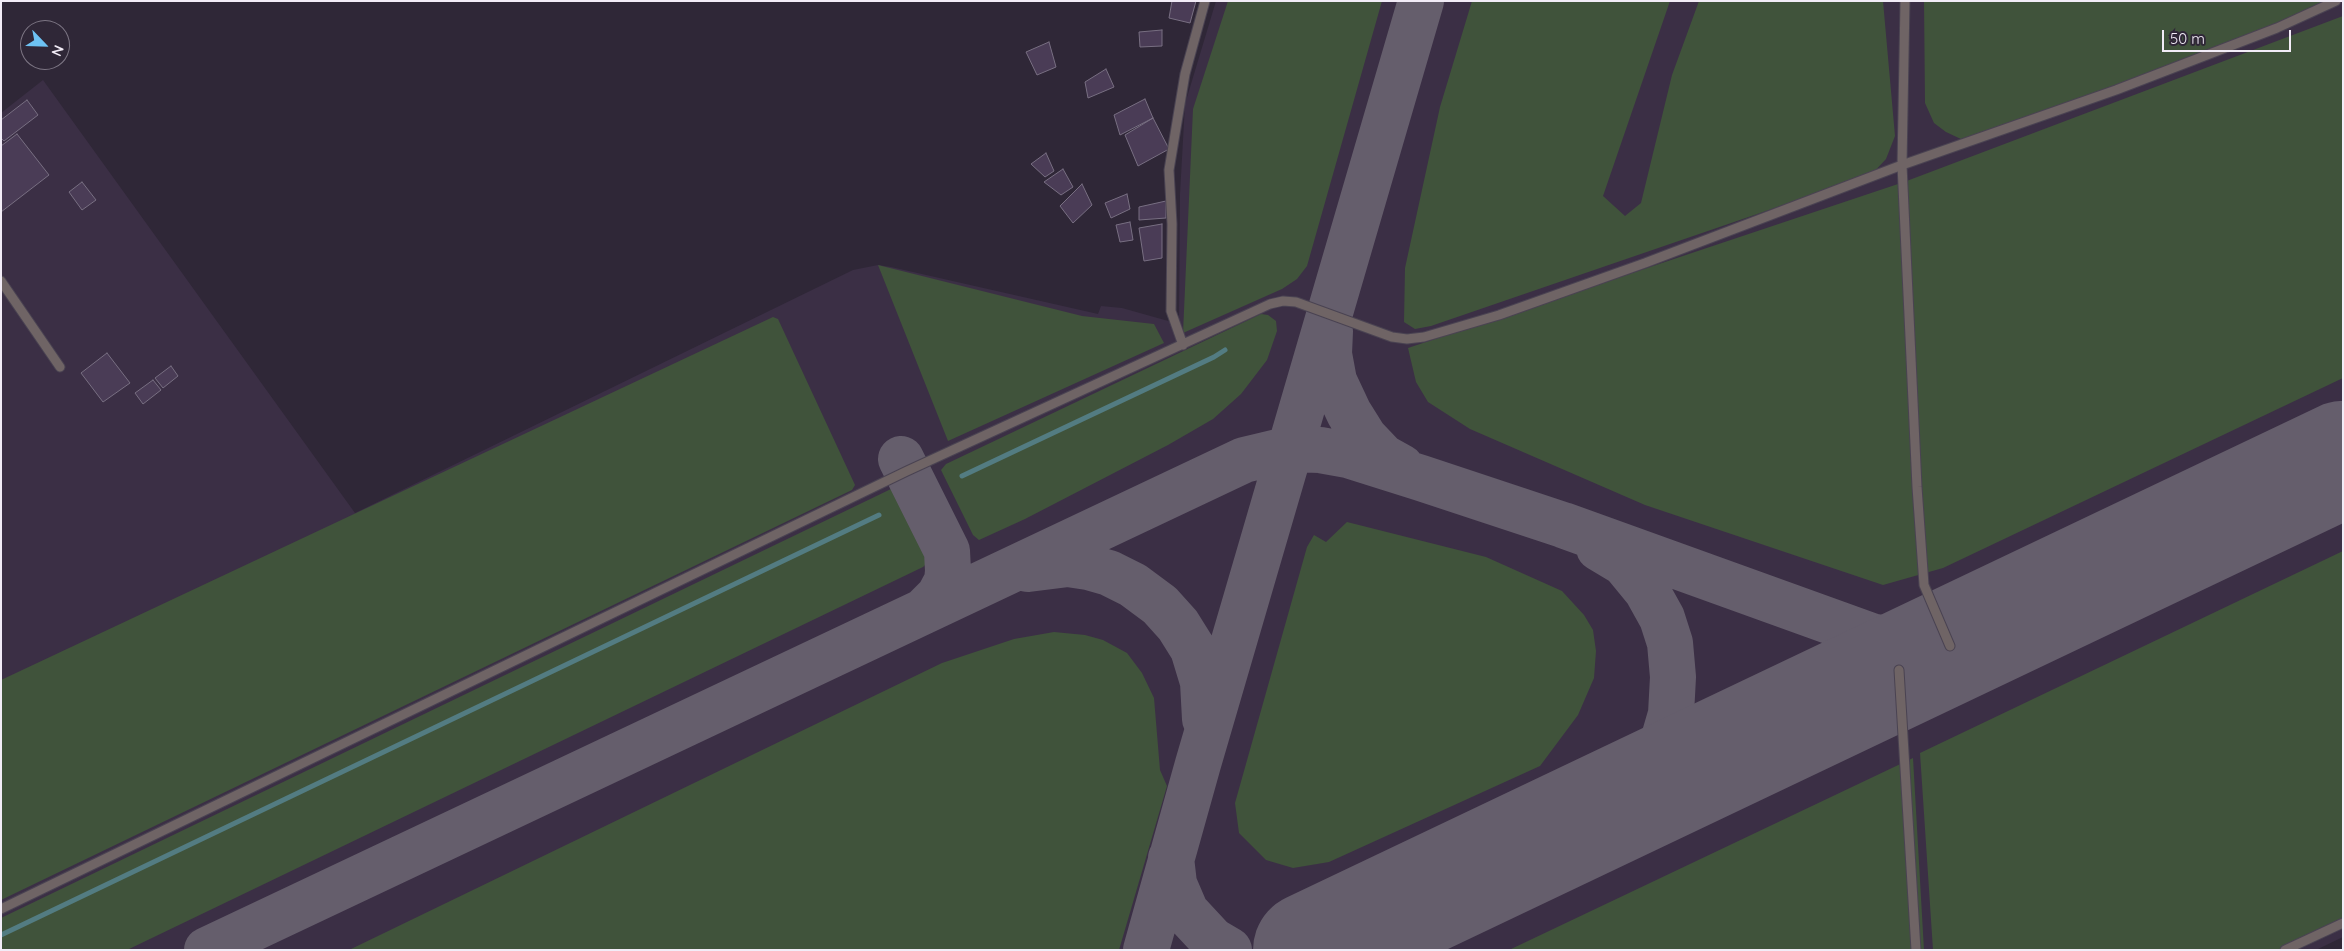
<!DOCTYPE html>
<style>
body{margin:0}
#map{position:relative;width:2344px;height:951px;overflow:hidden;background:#2f2737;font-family:Quicksand,sans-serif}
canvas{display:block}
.frame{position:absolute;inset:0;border:2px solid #f2ecf7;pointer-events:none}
.north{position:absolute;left:20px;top:20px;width:50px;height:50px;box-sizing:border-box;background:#2f2737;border:1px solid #7d7684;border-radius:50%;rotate:114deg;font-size:14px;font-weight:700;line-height:20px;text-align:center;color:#f2ecf7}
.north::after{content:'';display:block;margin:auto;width:18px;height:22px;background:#6dc2f3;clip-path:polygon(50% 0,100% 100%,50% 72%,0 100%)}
.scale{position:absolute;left:2162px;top:30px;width:129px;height:22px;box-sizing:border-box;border:2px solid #f2ecf7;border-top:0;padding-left:6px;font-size:15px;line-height:18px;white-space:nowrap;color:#f2ecf7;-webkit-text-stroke:4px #2f2737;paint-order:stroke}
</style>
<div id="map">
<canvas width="2344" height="951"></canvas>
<div class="frame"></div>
<div class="north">N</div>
<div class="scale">50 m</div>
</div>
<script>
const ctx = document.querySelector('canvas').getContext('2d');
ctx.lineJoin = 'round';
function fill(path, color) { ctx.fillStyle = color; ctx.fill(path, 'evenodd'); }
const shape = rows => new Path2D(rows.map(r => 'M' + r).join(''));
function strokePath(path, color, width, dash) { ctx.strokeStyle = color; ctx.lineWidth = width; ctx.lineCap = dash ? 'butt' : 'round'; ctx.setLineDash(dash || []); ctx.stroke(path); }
const built = shape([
 [1216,1,2343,1,2343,937,2316,950,1,950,1,113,43,80,355,513,853,270,878,265,891,267,1098,314,1101,306,1122,308,1179,324,1180,194,1185,104]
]);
const green = shape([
 [1228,1,1382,1,1307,266,1297,279,1282,289,1183,333,1193,109],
 [1472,1,1670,1,1603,196,1625,216,1641,203,1672,75,1699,1,1883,1,1895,136,1886,159,1871,175,1431,326,1415,329,1404,322,1405,268,1440,107],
 [1924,1,2338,1,2132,83,1963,140,1946,132,1934,123,1925,103],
 [2343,16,2343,378,1943,568,1883,585,1645,505,1470,429,1428,402,1416,382,1408,348,1904,182],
 [878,265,1082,316,1154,324,1164,343,948,441],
 [1261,314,1268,315,1276,321,1277,331,1267,360,1241,394,1213,419,1168,445,1025,519,979,540,973,535,941,470,946,464],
 [773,317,778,319,855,485,852,490,1,900,1,680],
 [891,489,903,495,919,535,929,550,929,561,923,567,127,950,1,950,1,918],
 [1347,522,1486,557,1562,591,1584,615,1593,630,1596,651,1594,678,1578,715,1540,766,1329,862,1293,868,1266,860,1239,833,1235,803,1307,547,1314,535,1326,542],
 [2343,551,2343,928,2297,950,1933,950,1920,753],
 [1054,632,1085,635,1103,640,1127,653,1142,673,1154,698,1160,770,1167,786,1119,950,349,950,942,663,1014,639],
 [1913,758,1924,950,1509,950]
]);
const stream = shape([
 [962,476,1214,357,1225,350],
 [1,935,879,515]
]);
const taxiway = shape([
 [1330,331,1329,354,1334,381,1349,413,1364,437,1383,457,1401,467],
 [901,459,947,551,948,571,947,581,939,596,924,611],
 [1599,548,1624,563,1647,591,1662,618,1670,643,1673,677,1671,714,1662,745,1643,778,1606,809],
 [1028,569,1068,564,1088,567,1109,573,1133,585,1160,605,1178,625,1193,649,1203,682,1205,719],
 [1171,858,1174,884,1186,912,1212,940,1229,950],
 [207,950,1244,460,1290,449,1320,450,1348,455,1421,478,1563,525,1871,636,1913,644,1950,646],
 [1146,950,1198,764,1421,1]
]);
const runway = shape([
 [1311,950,2343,459]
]);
const building = shape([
 [1172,1,1196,1,1190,23,1169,18,1172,1],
 [1162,30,1162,46,1140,47,1139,32,1162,30],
 [1049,42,1056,67,1037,75,1026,52,1049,42],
 [1106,69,1114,87,1088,98,1085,82,1106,69],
 [1145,99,1153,118,1120,135,1114,115,1145,99],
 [27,100,38,115,4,141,1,138,1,120,27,100],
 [1153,118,1169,149,1138,166,1125,135,1153,118],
 [17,134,49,175,1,212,1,146,17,134],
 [1046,153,1054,171,1045,177,1031,164,1046,153],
 [1063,169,1073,187,1061,195,1044,182,1063,169],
 [82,182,96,200,82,210,69,192,82,182],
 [1082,184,1092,205,1073,223,1060,206,1082,184],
 [1127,194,1130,209,1111,218,1105,203,1127,194],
 [1166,201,1166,218,1139,220,1139,207,1166,201],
 [1130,222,1133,240,1120,242,1116,225,1130,222],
 [1162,224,1162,258,1144,261,1139,228,1162,224],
 [107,353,130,383,103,402,81,373,107,353],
 [171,366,178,376,163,388,155,378,171,366],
 [153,380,161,390,143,404,135,393,153,380]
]);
const service = shape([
 [1905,1,1902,165,2116,90,2277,28,2336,1],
 [1,281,60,367],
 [1183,345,1171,311,1172,224,1169,170,1185,74,1205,1],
 [1899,670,1916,950],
 [1,909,907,471,1270,304,1283,301,1296,302,1392,337,1407,339,1424,337,1499,315,1645,263,1902,165,1917,487,1924,585,1950,646],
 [2285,950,2343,923]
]);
fill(built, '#3b2f45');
fill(green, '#40533b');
strokePath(stream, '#537c82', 5);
strokePath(taxiway, '#655e6c', 46);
strokePath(runway, '#655e6c', 116);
fill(building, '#4a3c56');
strokePath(building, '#786f82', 1);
strokePath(service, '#4a4352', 11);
strokePath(service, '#6f6465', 9);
</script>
